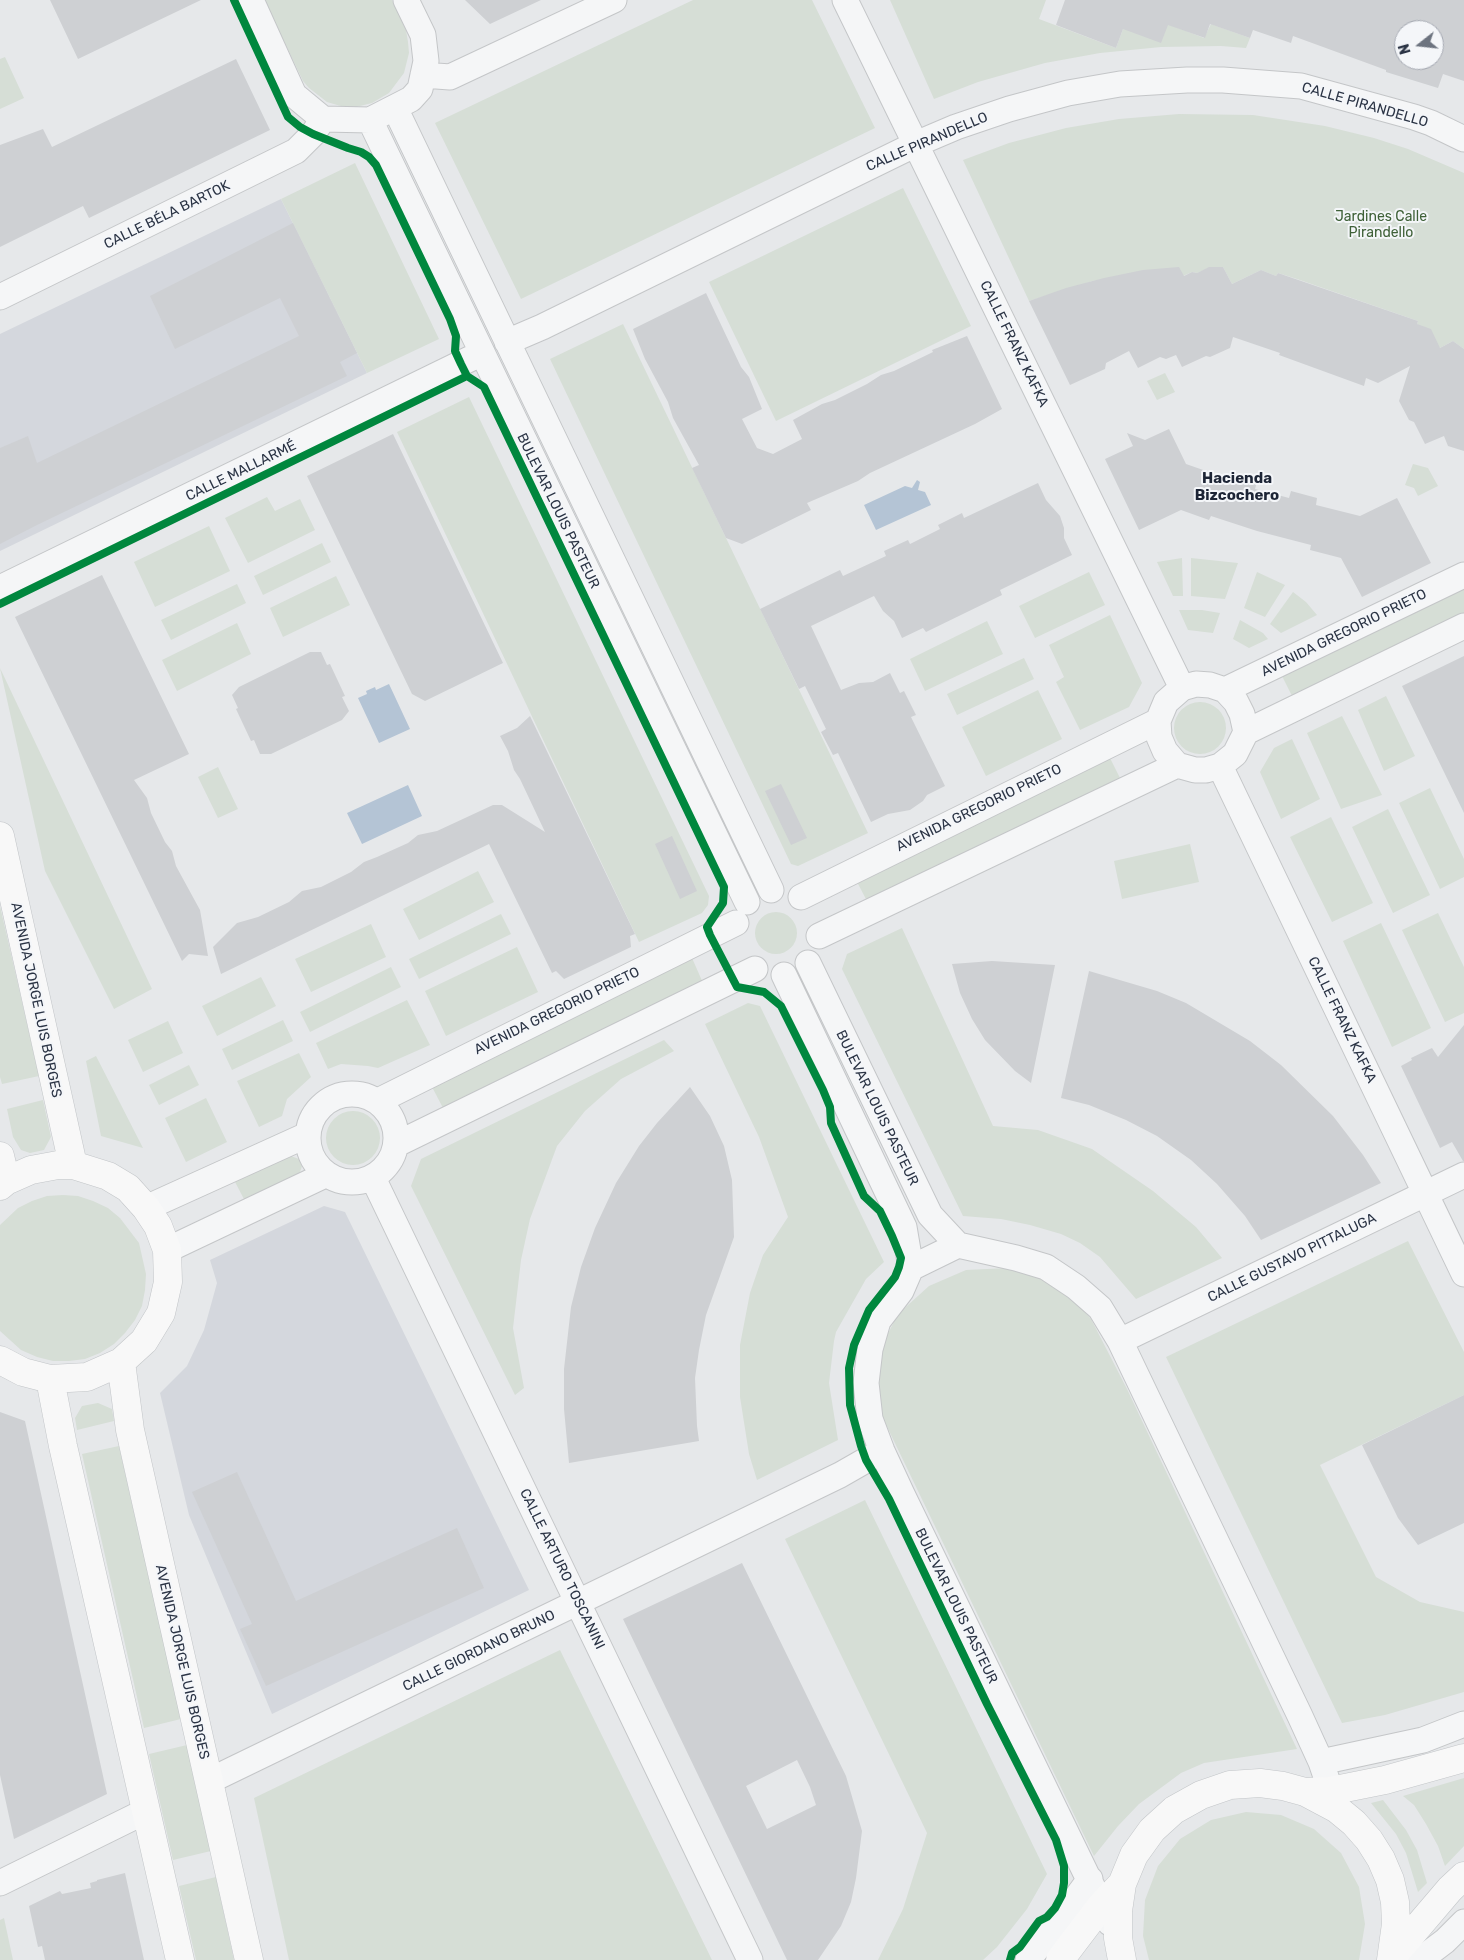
<!DOCTYPE html>
<meta charset="utf-8">
<style>
body{margin:0}
#map{position:relative;width:1464px;height:1960px;overflow:hidden;background:#e6e8ea;font-family:Rubik,sans-serif}
canvas{display:block}
.north{position:absolute;left:1394px;top:20px;width:50px;height:50px;box-sizing:border-box;background:#f4f6f9;border:1px solid #a4a8b1;border-radius:50%;rotate:254deg;font-size:14px;font-weight:700;line-height:20px;text-align:center;color:#2b3445}
.north::after{content:'';display:block;margin:auto;width:18px;height:22px;background:#6c737f;clip-path:polygon(50% 0,100% 100%,50% 72%,0 100%)}
</style>
<div id="map">
<canvas width="1464" height="1960"></canvas>
<div class="north">N</div>
</div>
<script>
const ctx = document.querySelector('canvas').getContext('2d');
ctx.lineJoin = 'round';
function fill(path, color) { ctx.fillStyle = color; ctx.fill(path, 'evenodd'); }
const shape = rows => new Path2D(rows.map(r => 'M' + r).join(''));
function strokePath(path, color, width, dash) { ctx.strokeStyle = color; ctx.lineWidth = width; ctx.lineCap = dash ? 'butt' : 'round'; ctx.setLineDash(dash || []); ctx.stroke(path); }
function drawText(font, color, halo, rows, align = 'center') {
  ctx.font = font + ' Rubik,sans-serif'; ctx.lineWidth = 4; ctx.setLineDash([]); ctx.textBaseline = 'middle'; ctx.strokeStyle = halo; ctx.fillStyle = color; for (const [text, x, y, turn = 0] of rows) {
    ctx.save(); ctx.translate(x, y); ctx.rotate((+turn || 0) * Math.PI / 180); ctx.textAlign = isNaN(turn) ? turn : align; if (halo) ctx.strokeText(text, 0, 0); ctx.fillText(text, 0, 0); ctx.restore();
  }
}
const built = shape([
 [281,199,367,373,0,551,0,334],
 [324,1206,345,1212,529,1590,272,1714,189,1515,160,1393,187,1366,204,1330,217,1283,210,1260]
]);
const green = shape([
 [264,0,392,0,406,30,408,42,409,53,404,73,389,93,372,103,356,107,344,107,327,102,309,88,303,81],
 [693,0,812,0,875,128,521,299,435,123],
 [890,0,1046,0,1039,19,1116,48,1123,29,1168,24,1204,38,1211,24,1250,38,1246,48,1221,46,1161,47,1100,53,1045,63,978,82,934,99],
 [5,57,24,98,0,109,0,59],
 [1179,114,1253,115,1325,126,1374,138,1408,149,1464,173,1464,349,1453,341,1440,348,1417,324,1418,321,1297,279,1278,273,1276,276,1261,270,1232,284,1223,267,1211,267,1197,273,1192,272,1183,276,1093,281,1029,301,963,160,1009,143,1066,128,1119,119],
 [355,163,439,339,367,373,281,199],
 [903,188,971,326,776,421,709,282],
 [623,324,868,833,798,866,791,864,550,359],
 [1165,373,1175,392,1157,400,1147,381],
 [469,397,709,896,708,905,702,913,639,942,397,432],
 [1413,464,1428,468,1438,486,1418,496,1414,488,1405,485],
 [267,497,275,511,300,499,315,530,248,563,225,518],
 [209,526,230,571,155,607,134,562],
 [322,543,331,562,263,595,254,576],
 [1182,558,1183,596,1173,596,1157,562],
 [1191,558,1238,563,1225,599,1191,596],
 [1089,572,1105,605,1035,638,1019,606],
 [1257,572,1285,585,1265,617,1244,608],
 [336,576,350,605,283,637,270,608],
 [237,584,246,603,171,640,161,620],
 [1464,586,1464,614,1293,698,1281,674],
 [1293,592,1306,602,1317,615,1281,633,1270,624],
 [1179,610,1202,610,1220,613,1213,633,1188,630],
 [1110,615,1142,683,1129,707,1080,730,1056,682,1064,677,1049,645],
 [1240,620,1263,633,1268,639,1249,648,1233,639],
 [987,621,1003,654,925,691,910,659],
 [237,623,251,654,177,691,162,660],
 [1024,658,1034,679,957,715,947,694],
 [0,668,152,989,114,1009,45,871],
 [1038,690,1062,739,986,776,962,727],
 [1386,696,1415,756,1384,771,1358,710],
 '1174 728a26 26 0 1 1 52 0a26 26 0 1 1-52 0Z',
 [1342,716,1382,795,1341,809,1307,733],
 [1292,739,1320,799,1281,819,1260,772,1274,748],
 [1110,758,1121,780,868,903,856,880],
 [218,767,238,809,218,818,198,777],
 [1430,788,1464,859,1464,877,1440,889,1399,803],
 [1388,809,1430,895,1393,913,1352,827],
 [1331,817,1373,903,1332,922,1290,837],
 [1190,844,1199,882,1122,899,1114,861],
 [478,871,494,902,419,940,403,909],
 [0,906,39,1076,2,1084,0,1077],
 '755 933a21 21 0 1 1 42 0a21 21 0 1 1-42 0Z',
 [1438,913,1464,967,1464,1013,1445,1022,1402,930],
 [501,914,511,934,419,979,409,959],
 [1381,923,1431,1028,1392,1047,1343,941],
 [371,924,386,957,311,992,295,959],
 [902,928,993,1126,1038,1130,1092,1149,1153,1191,1196,1227,1222,1258,1136,1299,1100,1257,1080,1243,1061,1234,1030,1225,1001,1219,963,1216,842,969,847,954],
 [517,947,538,992,446,1036,425,991],
 [692,958,703,983,443,1108,431,1085],
 [391,967,401,987,310,1032,300,1012],
 [261,977,276,1006,217,1036,202,1006],
 [407,1000,430,1045,378,1068,368,1066,341,1064,328,1069,316,1043],
 [748,1003,760,1006,884,1262,866,1279,836,1332,834,1341,829,1383,838,1440,757,1480,749,1454,740,1397,740,1345,750,1293,763,1255,788,1217,759,1137,705,1024],
 [283,1020,293,1041,232,1070,222,1049],
 [168,1021,183,1053,143,1072,128,1040],
 [664,1040,674,1051,621,1079,585,1111,557,1146,530,1219,521,1260,513,1328,524,1388,515,1395,411,1186,421,1159],
 [299,1053,311,1077,287,1099,282,1116,259,1127,237,1081],
 [96,1056,143,1148,101,1136,86,1061],
 [189,1065,199,1085,159,1105,149,1085],
 [206,1098,227,1142,186,1162,165,1118],
 [43,1100,51,1137,44,1150,30,1153,21,1150,13,1137,7,1109],
 '326 1138a27 27 0 1 1 54 0a27 27 0 1 1-54 0Z',
 [288,1155,299,1159,302,1166,298,1178,246,1203,234,1180],
 [63,1195,78,1196,93,1201,108,1208,120,1218,139,1243,146,1274,145,1290,142,1306,135,1320,125,1333,114,1344,100,1353,85,1359,69,1361,53,1361,37,1357,21,1350,0,1331,0,1225,18,1208,32,1201,47,1196],
 [1408,1241,1464,1352,1464,1395,1320,1465,1376,1577,1420,1602,1464,1612,1464,1692,1385,1715,1342,1723,1166,1357],
 [1008,1268,1048,1279,1072,1297,1091,1319,1127,1389,1297,1749,1204,1763,1181,1773,1139,1804,1118,1826,1094,1856,878,1408,877,1379,880,1349,898,1314,929,1286,966,1270],
 [98,1403,112,1409,114,1421,77,1430,75,1418,82,1406],
 [119,1446,181,1719,144,1728,82,1454],
 [865,1500,1047,1874,1027,1909,997,1947,983,1960,878,1960,903,1909,927,1833,785,1539],
 [560,1650,712,1960,289,1960,254,1798],
 [187,1745,211,1851,173,1860,149,1754],
 [1464,1778,1464,1846,1445,1866,1438,1846,1426,1824,1414,1805,1403,1796],
 [1383,1800,1406,1830,1417,1850,1427,1883,1418,1892,1406,1853,1396,1834,1371,1803],
 [1246,1812,1281,1815,1314,1829,1341,1853,1359,1887,1365,1924,1359,1960,1149,1960,1143,1936,1145,1900,1158,1866,1180,1839,1211,1820],
 [216,1877,234,1960,196,1960,179,1886],
 [4,1918,13,1960,0,1960,0,1920]
]);
const water = shape([
 [917,480,920,482,918,490,925,492,931,505,876,530,864,505,905,486,912,488],
 [389,684,410,729,379,743,358,698,367,694,366,691,375,687,376,690],
 [408,785,422,816,362,844,347,813]
]);
const building = shape([
 [50,0,201,0,78,59],
 [465,0,541,0,490,24],
 [1065,0,1464,0,1464,81,1443,74,1438,88,1386,72,1386,70,1293,36,1291,43,1253,30,1250,38,1210,24,1205,38,1168,25,1161,43,1123,29,1116,48,1056,25],
 [1404,30,1434,30,1434,60,1404,60],
 [236,59,270,130,89,218,83,206,0,247,0,145,43,129,52,147],
 [293,223,357,353,340,362,347,376,37,525,0,544,0,448,28,436,37,463,299,336,280,298,175,349,150,296],
 [1179,267,1184,276,1192,272,1197,273,1209,267,1223,267,1232,284,1261,270,1276,276,1278,273,1418,321,1417,324,1431,329,1440,348,1453,341,1464,349,1464,451,1448,446,1444,436,1425,444,1414,422,1409,420,1399,401,1410,366,1378,383,1366,378,1364,386,1279,355,1280,353,1233,337,1230,348,1210,357,1206,356,1182,367,1176,355,1166,359,1160,357,1138,368,1129,351,1106,363,1105,369,1070,385,1029,301,1066,288,1104,278,1143,270],
 [706,293,741,367,749,377,762,409,742,419,757,448,773,454,802,439,793,420,822,404,835,400,867,384,881,375,894,371,933,352,932,350,967,336,1002,409,975,424,870,473,858,481,807,503,811,510,742,544,726,538,692,468,699,465,673,418,668,402,645,359,633,329],
 [1169,429,1186,464,1229,479,1232,472,1257,482,1255,489,1289,498,1291,491,1317,498,1316,505,1360,516,1397,498,1431,563,1362,597,1341,558,1310,550,1311,545,1257,531,1211,516,1209,520,1181,510,1139,530,1105,459,1133,446,1127,433,1145,440],
 [393,434,503,663,425,701,412,694,307,476],
 [1038,483,1046,500,1060,516,1064,528,1064,538,1072,555,1000,590,1002,595,926,632,923,628,902,638,894,621,883,611,874,596,811,626,841,690,859,683,873,682,890,673,900,693,904,691,916,715,911,717,945,786,927,795,923,801,910,810,888,814,871,822,838,753,833,755,821,732,826,729,805,686,799,689,760,609,840,570,843,576,886,556,884,551,908,540,910,544,940,529,938,525,962,513,964,518],
 [102,575,189,754,134,780,147,798,151,813,165,842,172,851,176,866,200,910,208,956,189,954,182,961,15,617],
 [310,652,321,652,327,665,330,664,345,696,342,697,349,711,342,720,271,754,260,754,254,740,251,741,236,709,238,708,232,695,239,687],
 [1464,656,1464,813,1402,686],
 [530,716,635,934,630,936,631,947,564,979,556,971,552,973,489,844,221,974,213,947,237,923,258,917,289,902,302,891,321,887,351,872,364,862,377,857,408,843,418,835,437,831,493,805,502,805,545,832,520,779,514,770,508,751,500,736,517,728],
 [781,784,807,838,791,845,765,791],
 [672,836,697,891,680,899,655,844],
 [992,961,1055,965,1031,1083,1015,1071,985,1040,972,1019,960,993,952,964],
 [1089,971,1157,991,1186,1003,1250,1041,1281,1065,1333,1116,1363,1155,1381,1183,1261,1240,1245,1216,1217,1184,1191,1160,1157,1136,1126,1120,1089,1105,1061,1098],
 [1464,1025,1464,1161,1463,1161,1452,1142,1440,1148,1401,1066,1412,1060,1411,1058,1432,1048,1438,1057],
 [690,1087,710,1116,724,1146,732,1180,734,1237,706,1315,699,1350,695,1378,697,1426,699,1441,569,1463,564,1409,564,1369,571,1307,581,1267,595,1228,616,1183,639,1146,657,1123],
 [1464,1395,1464,1523,1418,1545,1398,1518,1362,1445],
 [0,1412,25,1421,107,1794,14,1839,0,1775],
 [237,1472,296,1601,457,1528,484,1588,266,1686,240,1629,252,1624,192,1492],
 [742,1563,846,1776,862,1831,856,1878,851,1902,841,1926,818,1960,787,1960,623,1619],
 [797,1760,810,1787,816,1805,767,1829,746,1786],
 [125,1873,144,1960,45,1960,42,1946,38,1947,29,1906,60,1891,62,1894,91,1888,90,1883,97,1881,97,1880]
]);
const minor = shape([
 [251,0,294,95,323,119,370,120,411,99,420,89,426,61,423,35,406,0],
 [845,0,1182,688],
 [423,75,450,77,614,0],
 [395,108,771,890],
 [370,120,747,902],
 [0,297,296,151,313,134,323,119],
 [507,342,542,327,916,144,956,127,1009,109,1068,93,1120,84,1187,80,1223,80,1301,86,1414,117,1431,123,1464,139],
 [0,588,482,353],
 [1196,684,1210,685,1225,690,1236,702,1242,714,1246,732,1235,754,1220,766,1206,770,1195,770,1177,765,1165,751,1159,737,1158,721,1166,702,1182,688,1196,684],
 [1225,690,1464,575],
 [1246,732,1464,626],
 [1220,766,1464,1274],
 [801,897,1158,721],
 [819,936,1177,765],
 [808,963,930,1215,958,1245,1016,1258,1046,1267,1076,1287,1100,1308,1120,1341,1300,1716,1321,1762,1337,1809],
 [784,975,904,1227,911,1268,901,1291,878,1321,870,1349,866,1383,870,1419,882,1451,901,1492,1110,1923],
 '308 1138a44 44 0 1 1 88 0a44 44 0 1 1-88 0Z',
 [378,1101,736,923],
 [397,1144,755,969],
 [373,1178,750,1960],
 [146,1208,307,1135],
 [167,1250,325,1175],
 [911,1268,958,1245],
 [1120,1341,1464,1175],
 [1321,1762,1423,1740,1464,1724],
 [209,1781,840,1475,882,1451],
 [0,1883,146,1811],
 [1028,1960,1059,1921,1090,1879],
 [1420,1960,1445,1941,1464,1922]
]);
const major = shape([
 [0,836,73,1165],
 [0,1156,6,1181],
 [0,1186,6,1181,31,1170,58,1165,73,1165,108,1176,128,1188,146,1208,158,1226,167,1250,168,1282,161,1313,144,1341,121,1362,87,1377,50,1379,23,1372,0,1360],
 [121,1362,130,1430,249,1960],
 [50,1379,63,1446,180,1960],
 [1305,1792,1330,1791,1385,1780,1464,1758],
 [1392,1957,1450,1889,1464,1876],
 [1060,1960,1101,1906,1122,1884],
 [1122,1960,1118,1938,1118,1911,1122,1884,1134,1855,1152,1830,1174,1810,1201,1795,1230,1785,1260,1783,1283,1786,1305,1792,1337,1809,1354,1823,1369,1840,1381,1859,1390,1880,1395,1902,1396,1924,1391,1960]
]);
const cycleway = shape([
 [234,0,288,117,300,127,313,134,348,148,361,152,369,157,376,165,450,319,456,336,455,351,461,364,467,376,484,387,724,887,723,903,707,927,710,935,737,987,764,992,781,1006,823,1090,830,1107,831,1123,864,1196,880,1211,892,1236,901,1258,899,1267,895,1277,869,1310,854,1345,849,1368,850,1405,861,1446,866,1460,889,1499,987,1704,1056,1840,1064,1866,1064,1883,1062,1895,1055,1908,1047,1917,1039,1921,1020,1947,1012,1953,1010,1960],
 [0,604,467,376]
]);
const streetNames = [
 ["CALLE PIRANDELLO",1365,105,16],
 ["CALLE PIRANDELLO",927,142,-23],
 ["CALLE BÉLA BARTOK",167,215,-26],
 ["CALLE FRANZ KAFKA",1014,344,64],
 ["CALLE MALLARMÉ",241,471,-26],
 ["BULEVAR LOUIS PASTEUR",558,511,64],
 ["AVENIDA GREGORIO PRIETO",1344,633,-26],
 ["AVENIDA GREGORIO PRIETO",979,808,-26],
 ["AVENIDA JORGE LUIS BORGES",36,1000,78],
 ["AVENIDA GREGORIO PRIETO",557,1011,-26],
 ["CALLE FRANZ KAFKA",1342,1020,64],
 ["BULEVAR LOUIS PASTEUR",877,1108,64],
 ["CALLE GUSTAVO PITTALUGA",1292,1258,-26],
 ["CALLE ARTURO TOSCANINI",562,1569,64],
 ["BULEVAR LOUIS PASTEUR",956,1606,64],
 ["CALLE GIORDANO BRUNO",479,1651,-26],
 ["AVENIDA JORGE LUIS BORGES",182,1662,77]
];
const parkNames = [
 ["Jardines Calle",1381,217],
 ["Pirandello",1381,233]
];
const neighbourhoodNames = [
 ["Hacienda",1237,479],
 ["Bizcochero",1237,496]
];
fill(built, '#d4d7dd');
fill(green, '#d6ded6');
fill(water, '#b4c4d5');
fill(building, '#ced0d3');
strokePath(minor, '#c4c6c8', 27);
strokePath(major, '#c2c5c8', 29);
strokePath(minor, '#f5f6f7', 25);
strokePath(major, '#f8f8f8', 28);
strokePath(cycleway, '#00873e', 8);
drawText('14px', '#2b3445', '#f4f6f9', streetNames);
drawText('14px', '#3f6138', '#f4f6f9', parkNames);
drawText('bold 15px', '#1d2536', '#f4f6f9', neighbourhoodNames);
</script>
